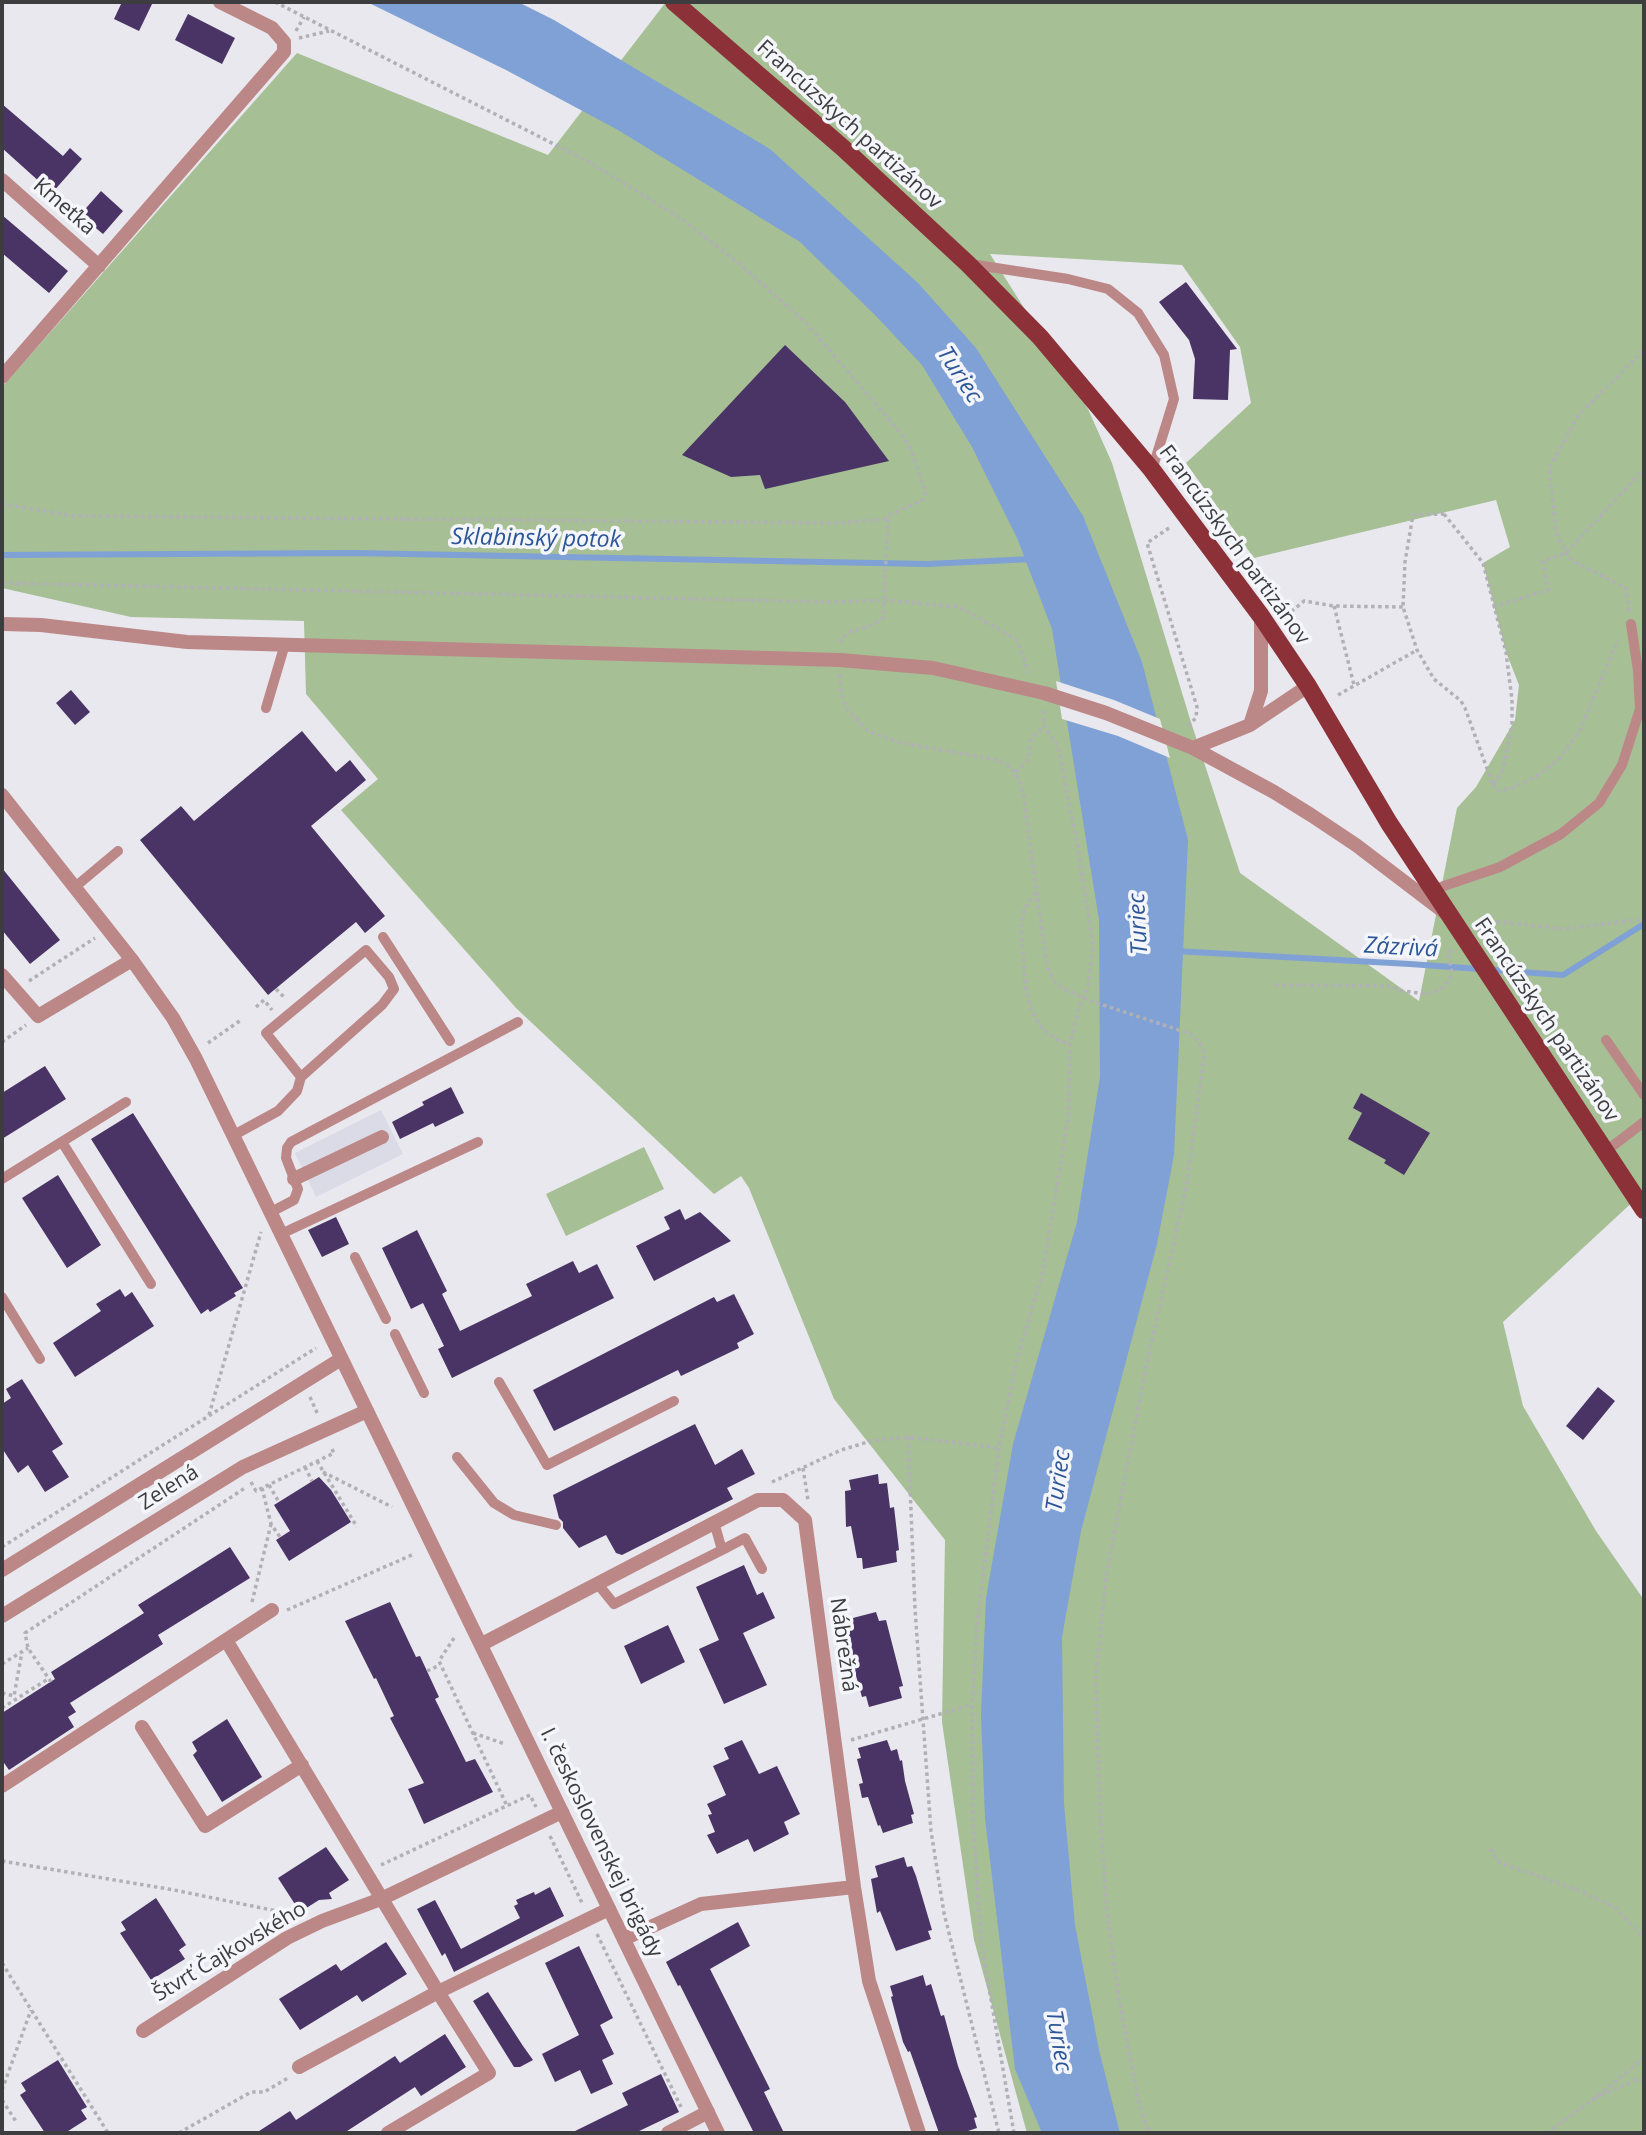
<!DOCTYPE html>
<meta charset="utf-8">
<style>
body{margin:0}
#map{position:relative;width:1646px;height:2135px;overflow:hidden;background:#e8e8ee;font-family:"Open Sans",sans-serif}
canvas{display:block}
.frame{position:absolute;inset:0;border:4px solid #3d3d3f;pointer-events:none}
</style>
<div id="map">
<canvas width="1646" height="2135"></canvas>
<div class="frame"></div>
</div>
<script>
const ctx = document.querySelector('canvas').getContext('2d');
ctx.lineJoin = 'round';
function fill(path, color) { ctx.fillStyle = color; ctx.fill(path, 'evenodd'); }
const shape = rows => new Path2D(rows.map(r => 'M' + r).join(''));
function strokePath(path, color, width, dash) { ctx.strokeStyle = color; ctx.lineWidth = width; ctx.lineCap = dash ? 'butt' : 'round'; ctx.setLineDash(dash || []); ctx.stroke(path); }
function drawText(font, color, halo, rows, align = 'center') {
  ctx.font = font + ' "Open Sans",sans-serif'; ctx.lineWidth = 7; ctx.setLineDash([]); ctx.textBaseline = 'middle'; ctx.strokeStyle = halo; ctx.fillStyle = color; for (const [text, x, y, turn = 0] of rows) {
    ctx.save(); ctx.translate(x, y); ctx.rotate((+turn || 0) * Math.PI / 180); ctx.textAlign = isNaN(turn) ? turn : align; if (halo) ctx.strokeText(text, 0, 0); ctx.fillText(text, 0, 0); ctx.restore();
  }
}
const built = shape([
 [381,1110,403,1154,316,1197,295,1153]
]);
const green = shape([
 [666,2,1644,2,1644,1196,1638,1197,1503,1322,1523,1406,1596,1531,1644,1600,1644,2133,1027,2133,974,1940,942,1722,945,1540,834,1399,749,1188,741,1176,714,1194,516,1008,341,810,378,779,306,694,304,621,131,617,2,588,2,387,297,53,548,155],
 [990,254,1182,265,1240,347,1251,403,1186,463,1254,558,1496,500,1510,547,1483,563,1506,652,1519,685,1515,720,1476,787,1457,808,1419,1001,1240,873,1190,719,1112,463,1088,409],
 [644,1147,664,1189,566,1236,546,1194]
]);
const water = shape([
 [367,2,518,2,554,20,770,149,918,283,976,348,1083,516,1142,662,1188,840,1174,1155,1157,1244,1081,1531,1062,1637,1064,1804,1075,1925,1099,2050,1120,2133,1042,2133,1015,2069,985,1818,981,1714,986,1598,1013,1444,1077,1222,1100,1077,1099,920,1052,629,1017,538,972,447,922,365,875,315,800,242,618,130,506,70]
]);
const pier = shape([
 [1056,681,1114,700,1160,719,1170,758,1118,736,1062,719]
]);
const stream = shape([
 [2,555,355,553,927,564,1032,559],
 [1175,951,1410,964,1563,975,1644,924]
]);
const building = shape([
 [122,2,153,2,139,31,114,19],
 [188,14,235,38,222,64,175,40],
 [2,104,63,156,70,148,82,159,52,193,2,148],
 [101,191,123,211,103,234,80,215],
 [2,215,68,271,49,293,2,253],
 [1186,282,1237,349,1230,350,1228,400,1193,399,1195,359,1189,340,1159,302],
 [785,345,845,402,889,461,765,489,760,475,731,477,682,455],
 [71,690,90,712,75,725,56,703],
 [302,731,336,772,350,760,366,780,311,826,385,916,365,933,356,922,268,995,140,840,181,806,194,821],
 [2,868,60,940,30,964,2,930],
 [45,1066,66,1099,2,1139,2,1093],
 [451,1087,464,1113,435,1127,433,1123,400,1139,392,1122,424,1105,422,1102],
 [1361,1093,1430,1133,1404,1175,1384,1163,1386,1160,1348,1139,1362,1113,1353,1108],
 [133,1113,243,1288,234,1293,236,1296,210,1312,208,1309,201,1314,91,1139],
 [58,1175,101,1245,67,1268,22,1198],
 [680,1209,685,1220,700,1212,731,1241,654,1281,636,1246,670,1229,664,1217],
 [336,1217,349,1244,322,1257,308,1230],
 [417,1230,447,1291,442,1294,460,1331,532,1296,526,1284,573,1261,579,1273,597,1264,614,1298,452,1378,438,1349,444,1346,423,1303,411,1309,382,1248],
 [120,1289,125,1297,132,1292,154,1326,75,1377,53,1343,101,1311,96,1304],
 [734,1294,754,1334,737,1343,739,1348,681,1376,678,1370,554,1431,533,1390,714,1297,717,1302],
 [22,1379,63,1444,52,1451,69,1477,45,1492,28,1465,18,1473,2,1448,2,1404,11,1398,6,1389],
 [1598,1387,1615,1401,1583,1440,1566,1426],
 [695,1424,715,1465,742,1449,755,1474,727,1488,733,1499,622,1555,616,1553,606,1535,579,1548,563,1528,563,1522,559,1518,553,1495],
 [878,1474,879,1484,887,1483,890,1508,894,1507,899,1550,896,1551,897,1562,863,1569,862,1558,857,1558,851,1526,846,1527,845,1491,851,1490,849,1480],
 [319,1477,331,1490,351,1522,289,1561,276,1540,290,1531,274,1505],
 [230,1547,250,1578,158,1635,163,1644,70,1703,76,1712,68,1717,74,1727,9,1770,2,1760,2,1713,55,1679,51,1672,144,1613,138,1605],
 [744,1565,757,1595,763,1592,775,1618,743,1633,767,1685,724,1704,699,1649,719,1640,696,1587],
 [390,1602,416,1657,420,1656,439,1697,435,1699,466,1762,475,1759,493,1792,424,1824,408,1789,424,1783,390,1718,394,1716,376,1678,374,1679,345,1621],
 [876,1612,879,1621,886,1620,903,1686,899,1687,902,1698,869,1707,866,1696,862,1697,853,1665,850,1666,846,1651,850,1650,845,1628,850,1627,849,1619],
 [668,1625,685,1662,641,1684,624,1646],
 [227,1719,262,1777,222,1802,193,1755,197,1751,192,1742],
 [742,1740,759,1774,777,1766,800,1814,784,1822,789,1834,754,1852,748,1839,717,1854,707,1835,715,1832,708,1815,712,1814,707,1804,726,1795,713,1766,729,1759,724,1748],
 [887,1740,891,1751,897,1749,900,1761,902,1760,905,1781,914,1814,911,1815,913,1823,883,1833,880,1825,878,1826,868,1797,862,1798,859,1784,863,1783,857,1759,861,1758,858,1748],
 [326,1847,349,1880,329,1893,332,1899,319,1900,300,1912,278,1878],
 [904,1857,907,1867,912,1866,916,1876,932,1930,928,1931,931,1939,896,1951,880,1911,877,1913,871,1879,878,1877,875,1866],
 [550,1887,564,1916,454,1972,445,1953,442,1956,417,1909,435,1900,461,1949,520,1918,514,1906,518,1904,516,1900,534,1892,535,1895],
 [156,1898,186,1945,179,1950,185,1959,151,1980,120,1933,126,1930,121,1922],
 [738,1922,750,1946,710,1969,770,2089,764,2092,784,2133,754,2133,680,1985,678,1986,666,1962],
 [386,1942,407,1974,362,2002,357,1995,300,2030,279,1999,336,1964,341,1971],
 [579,1946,613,2018,600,2025,614,2054,602,2060,613,2084,591,2094,580,2070,555,2082,542,2054,579,2035,545,1963],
 [923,1975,926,1986,931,1984,941,2016,944,2015,958,2066,977,2117,974,2118,977,2128,962,2133,939,2133,910,2051,908,2052,903,2042,891,1997,893,1996,890,1986],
 [488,1992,523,2046,533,2060,520,2067,514,2067,473,2001],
 [445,2034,466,2067,421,2096,415,2087,344,2133,256,2133,290,2111,296,2120,395,2056,400,2063],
 [58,2060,87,2107,81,2110,87,2119,65,2133,45,2133,20,2095,26,2091,21,2083],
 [661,2074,679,2112,635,2133,571,2133,628,2105,622,2093]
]);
const path = shape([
 [275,2,591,163,680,218,740,264,806,323,901,433,911,450,925,490,925,496,922,501,891,514,888,519,883,618,875,624,850,632,841,639,840,646],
 [296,31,304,17],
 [299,38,329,31],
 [2,504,74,516,838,523,887,519],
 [1444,514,1483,563,1506,652,1512,700,1512,725,1502,772,1493,785,1465,708,1461,701,1434,679,1417,650,1403,607,1405,562,1413,515,1444,514],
 [1169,528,1147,543,1197,707,1196,718,1185,728],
 [2,583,833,602,885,600,959,607,1016,639,1026,664,1027,673],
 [1334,606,1354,685],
 [1493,607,1548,590,1543,561,1566,553,1644,469],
 [1629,611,1626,588,1573,561,1566,553,1556,532,1549,468,1578,416,1644,350],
 [1286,616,1304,601,1334,606,1403,607],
 [840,674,841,693,848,711,868,731,897,742,997,760,1007,765,1015,773,1020,782,1024,799,1046,960,1050,974,1058,986,1091,1001,1191,1034,1203,1048,1204,1057,1186,1188,1147,1362,1106,1577,1096,1675,1100,1815,1107,1910,1118,1994,1139,2103,1149,2133],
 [1338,695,1417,650],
 [1016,772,1029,759,1030,741,1044,726],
 [1493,785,1498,791,1512,788,1537,776,1558,760,1579,732,1618,640],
 [1036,893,1024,909,1021,929,1026,991,1032,1011,1039,1024,1047,1033,1059,1041,1070,1043],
 [1479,931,1492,921,1564,929,1644,919],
 [29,981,95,938],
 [1275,985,1388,986,1402,991,1427,994,1440,990,1449,982,1452,972,1448,953,1453,950],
 [276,989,285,998],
 [256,1007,264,1000,272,1010],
 [2,1042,26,1025],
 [208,1043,241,1020],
 [310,1397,318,1415],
 [209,1415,261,1232],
 [908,1437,915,1609,931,1831,944,1913,999,2133],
 [317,1461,357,1527],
 [305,1467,312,1481],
 [803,1468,808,1500],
 [323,1472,392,1507],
 [251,1482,256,1491,334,1453,331,1447],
 [772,1482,841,1450,871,1441,908,1437,999,1448],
 [269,1485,279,1502],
 [262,1488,271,1524,280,1537],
 [2,1547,316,1348],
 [252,1602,271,1524],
 [287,1610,414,1554],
 [454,1638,439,1661,507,1806],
 [2,1664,28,1648],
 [427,1671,440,1665],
 [51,1682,28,1648,25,1633,245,1488],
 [2,1693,14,1696,22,1652],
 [2,1708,48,1679],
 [473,1733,505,1744],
 [851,1740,971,1705],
 [550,1836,583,1905],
 [1490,1849,1500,1863,1575,1889,1613,1906,1644,1937],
 [2,1861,174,1890,296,1915],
 [381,1865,530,1795,536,1807],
 [597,1934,681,2107],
 [2,1963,108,2133],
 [1644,2058,1595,2098,1636,2080,1644,2081],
 [2,2090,31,2010],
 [2,2100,17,2123],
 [179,2133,251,2092,264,2092,288,2078],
 [1014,2133,981,1941,973,1821,972,1705,977,1624,999,1448,1016,1363,1042,1275,1069,1113,1070,1043,1079,1008,1088,987,1093,945,1078,849,1058,746,1044,726,1043,709],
 [1547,2133,1595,2098]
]);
const service = shape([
 [970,264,1068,279,1108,289,1138,313,1164,355,1174,399,1152,470],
 [266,708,285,644],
 [75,887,118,851],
 [1432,890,1500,867,1561,834,1599,803,1622,765,1640,709,1638,671,1631,624],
 [383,937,450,1041],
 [1606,1040,1644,1095],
 [234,1135,278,1111,297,1091,301,1077,382,1005,394,989,389,977,366,950,266,1033,301,1077],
 [62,1142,151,1284],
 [1606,1151,1644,1122],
 [2,1179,126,1102],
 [271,1212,294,1200,298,1189,286,1158,287,1148,291,1142,518,1022],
 [281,1234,478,1142],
 [355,1257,386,1319],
 [2,1297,40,1359],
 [395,1334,424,1393],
 [499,1382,547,1465,674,1401],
 [457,1457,494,1503,514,1515,556,1525],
 [722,1550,745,1538,762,1569],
 [597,1583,614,1604,722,1550,714,1522]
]);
const pedestrian = shape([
 [294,1179,382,1137]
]);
const minor = shape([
 [2,180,99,266],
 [2,377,284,52,284,42,272,28,220,2],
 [2,975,38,1016,132,960],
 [2,1570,341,1359],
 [2,1616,243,1467,367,1411],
 [226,1640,438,1992,489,2073,388,2133],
 [482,1644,758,1500,783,1500,805,1520,854,1887,869,1981,919,2133],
 [142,1727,205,1826,302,1765],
 [2,1786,272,1610],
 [624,1939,701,1904,854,1887],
 [143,2031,287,1938,322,1921,381,1899,562,1812],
 [299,2067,438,1992,609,1909],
 [668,2133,708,2112]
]);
const tertiary = shape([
 [2,624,41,625,187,642,840,660,933,668,1044,693,1106,713,1193,748,1274,792,1311,815,1356,845,1444,912],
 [1250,725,1261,691,1261,616],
 [1193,748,1250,725,1308,686],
 [2,795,132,960,173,1018,196,1059,718,2133]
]);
const primary = shape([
 [674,2,843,148,968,264,1040,337,1152,470,1261,616,1308,686,1389,823,1644,1210]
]);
const streetNames = [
 ["Francúzskych partizánov",849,125,42],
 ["Kmeťka",64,207,41],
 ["Francúzskych partizánov",1234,545,54],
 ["Francúzskych partizánov",1546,1020,56],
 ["Zelená",169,1488,-32],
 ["Nábrežná",843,1645,82],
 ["I. československej brigády",601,1843,64],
 ["Štvrť Čajkovského",230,1952,-31]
];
const waterNames = [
 ["Turiec",959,375,57],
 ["Sklabinský potok",536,539,1],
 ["Turiec",1139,924,-93],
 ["Zázrivá",1401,948,3],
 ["Turiec",1059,1481,-82],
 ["Turiec",1058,2041,80]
];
fill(built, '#dbdbe8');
fill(green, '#a6bf95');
fill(water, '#7fa1d5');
fill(pier, '#e8e8ee');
strokePath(stream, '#7fa1d5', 6);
fill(building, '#4a3465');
strokePath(path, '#b0b0b5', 3.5, [3.5, 3.5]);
strokePath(service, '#bc8787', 10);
strokePath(pedestrian, '#bc8787', 14);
strokePath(minor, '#bc8787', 14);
strokePath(tertiary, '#bc8787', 14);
strokePath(primary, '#8c3138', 18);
drawText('21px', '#3d3d3f', '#f5f6fb', streetNames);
drawText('italic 23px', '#2c5697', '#f5f6fb', waterNames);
</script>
